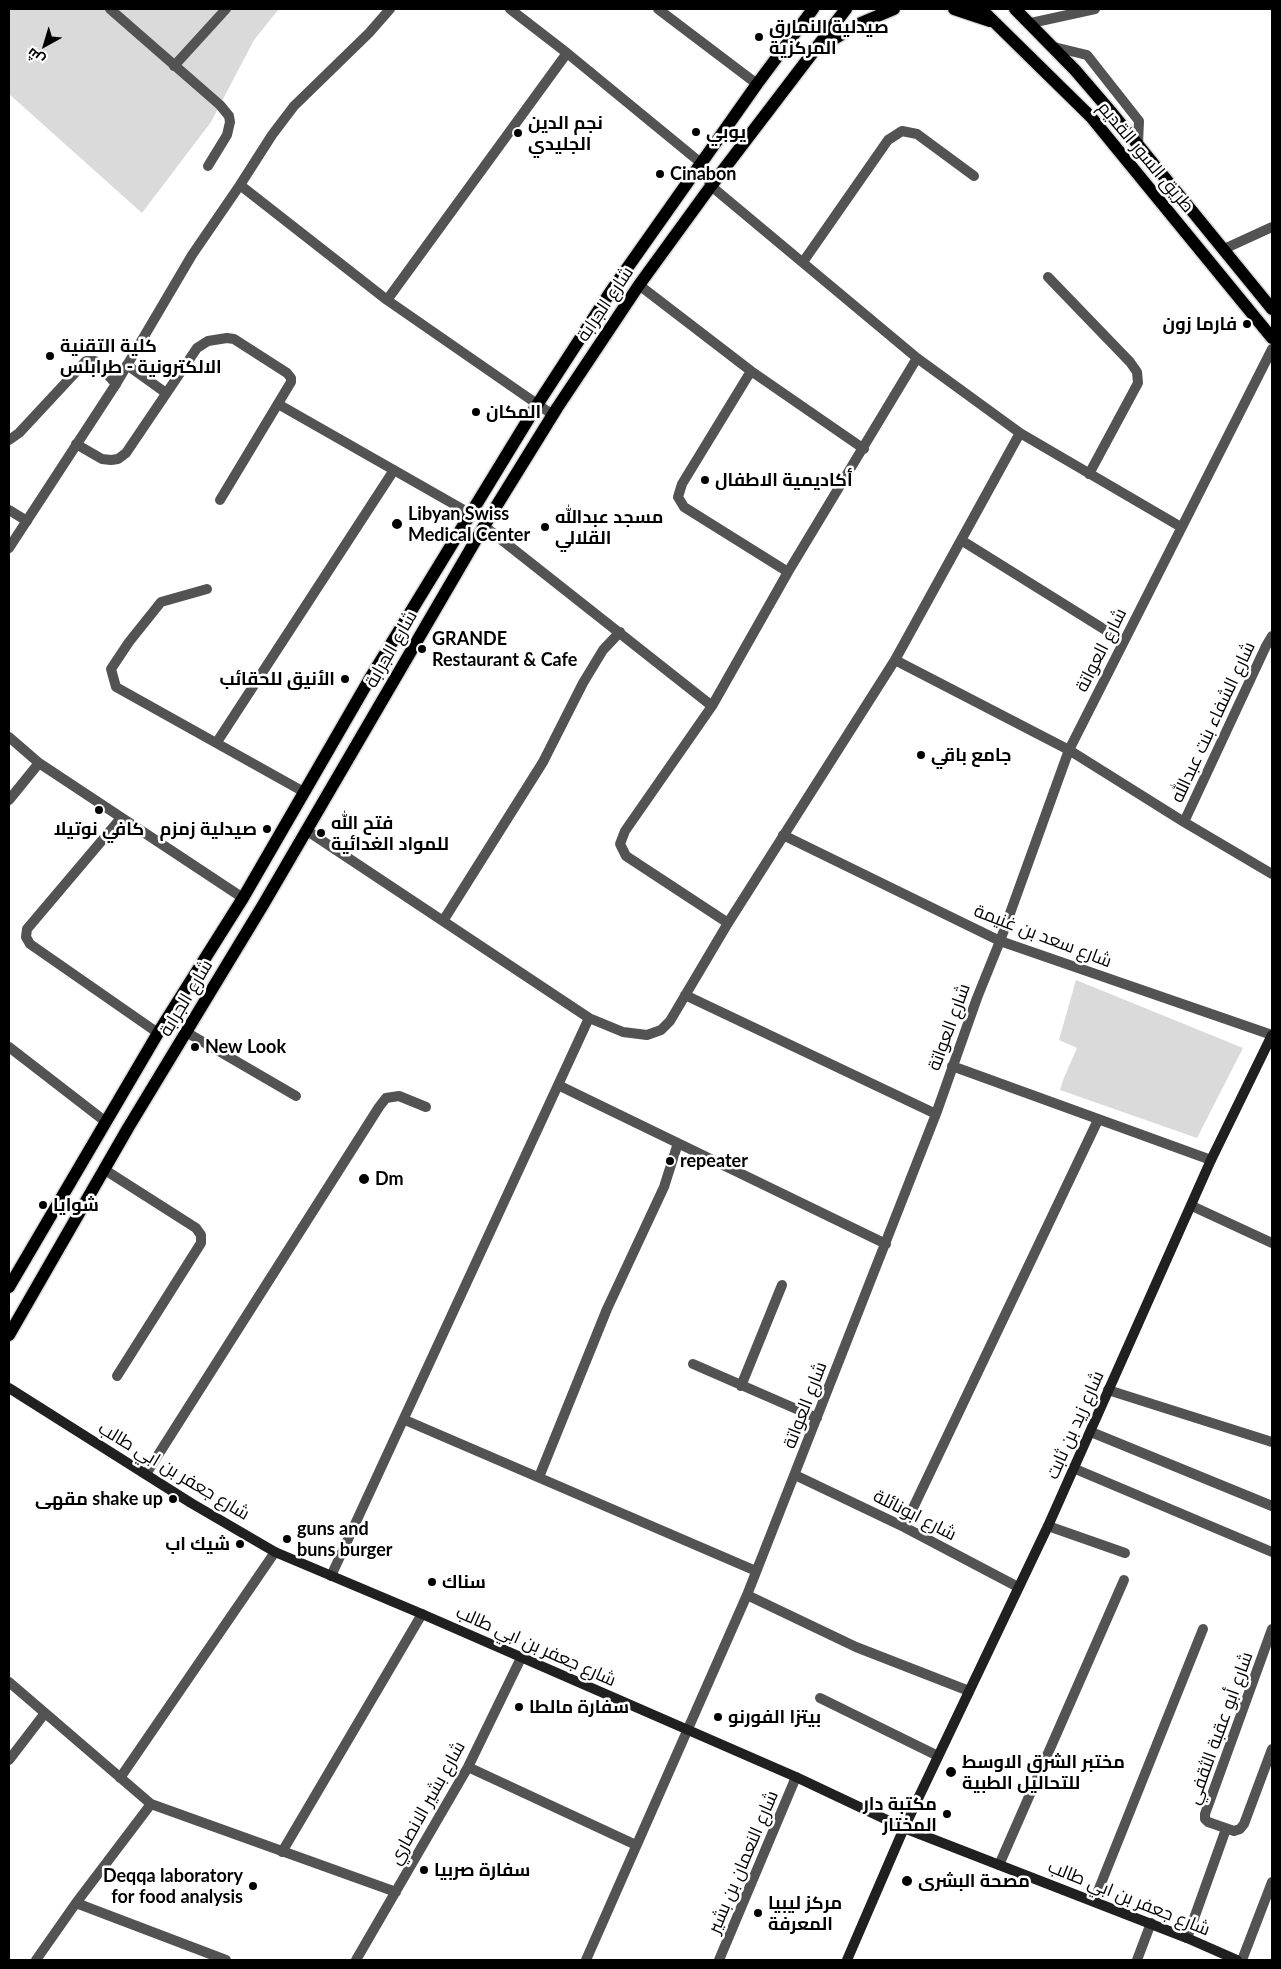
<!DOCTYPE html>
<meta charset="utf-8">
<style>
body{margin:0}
#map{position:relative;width:1281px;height:1969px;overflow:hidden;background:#fff;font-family:Lato,Cairo,sans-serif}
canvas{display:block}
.frame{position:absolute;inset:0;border:10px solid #000;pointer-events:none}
.north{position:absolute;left:20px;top:20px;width:50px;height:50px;-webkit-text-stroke:4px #fff;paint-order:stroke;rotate:219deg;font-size:14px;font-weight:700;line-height:20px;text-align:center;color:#000}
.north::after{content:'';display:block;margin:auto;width:18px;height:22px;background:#000;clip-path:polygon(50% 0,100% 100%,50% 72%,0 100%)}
</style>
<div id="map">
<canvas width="1281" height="1969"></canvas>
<div class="frame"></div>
<div class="north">ش</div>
</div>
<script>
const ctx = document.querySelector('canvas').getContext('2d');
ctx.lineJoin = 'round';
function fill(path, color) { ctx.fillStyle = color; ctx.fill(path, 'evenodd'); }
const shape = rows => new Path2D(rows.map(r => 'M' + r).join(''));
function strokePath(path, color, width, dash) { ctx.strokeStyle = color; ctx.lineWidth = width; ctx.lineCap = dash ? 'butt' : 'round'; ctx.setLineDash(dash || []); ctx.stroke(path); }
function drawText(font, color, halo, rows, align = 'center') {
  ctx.font = font + ' Lato,Cairo,sans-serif'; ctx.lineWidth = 5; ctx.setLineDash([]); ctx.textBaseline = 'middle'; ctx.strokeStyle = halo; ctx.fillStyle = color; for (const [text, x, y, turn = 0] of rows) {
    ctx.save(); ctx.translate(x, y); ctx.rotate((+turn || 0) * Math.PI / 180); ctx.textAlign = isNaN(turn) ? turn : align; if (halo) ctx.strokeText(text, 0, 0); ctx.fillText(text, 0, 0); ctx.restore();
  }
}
const green = shape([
 [9,9,279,9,254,40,211,122,142,213,9,94],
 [1076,980,1243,1048,1197,1138,1060,1090,1063,1080,1077,1048,1059,1040]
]);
const lane = shape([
 [110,9,220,105,229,116,230,122,227,135,208,166],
 [1054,47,1087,55,1139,121,1138,144],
 [174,66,226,9],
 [803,262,888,140,902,131,917,134,974,176],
 [127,365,166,393],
 [278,404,471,514],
 [9,440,19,433,86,361,95,361,116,384],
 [76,444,102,459,111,460,118,459,126,453,197,348,208,341,227,338,234,339,287,373,291,378,291,382,220,500],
 [9,510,27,521],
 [207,589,161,602,129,642,111,669,116,687,304,792],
 [217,742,394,470]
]);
const street = shape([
 [510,9,567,53,701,163,711,186,917,358,1020,433,1181,527],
 [658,9,757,84],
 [1031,23,1095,9],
 [240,185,272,135,294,106,369,33,390,9],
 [1224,249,1272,227],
 [1048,277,1130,362,1137,372,1138,383,1089,474],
 [639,285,751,371,864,449],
 [387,300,567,53],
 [751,371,682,484,678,497,684,507,788,572],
 [484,526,712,706],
 [961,540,1123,641],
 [9,548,116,384,192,255,240,185,387,300,553,415],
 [895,660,1069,750,1184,822,1272,874],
 [9,737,39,763,243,898],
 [9,800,39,763],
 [121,818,27,929,26,937,30,944,158,1033],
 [1184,822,1266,646,1272,636],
 [306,830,589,1018,623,1032,647,1035,661,1030,670,1021,728,923,895,660,1020,433],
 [783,835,1000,941,1272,1035],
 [443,921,543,762,583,683,603,650,620,632],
 [728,923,626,856,620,844,625,831,712,706,788,572,917,358],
 [685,995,936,1114],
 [186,1032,296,1096],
 [9,1047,106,1122],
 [952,1066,1211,1160],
 [558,1085,886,1244],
 [105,1170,196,1228,201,1235,201,1243,117,1376],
 [1192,1206,1272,1243],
 [693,1364,817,1418],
 [741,1386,782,1285],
 [1108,1390,1272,1442],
 [405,1420,756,1571],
 [1091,1432,1272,1506],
 [1073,1468,1272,1552],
 [146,1474,379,1107,386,1098,399,1096,426,1107],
 [795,1475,904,1527,1018,1587],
 [539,1477,607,1309,664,1187,678,1143],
 [1048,1526,1125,1553],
 [904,1527,1098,1120],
 [331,1576,589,1018],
 [747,1595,856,1647,969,1691],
 [1272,1629,1205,1814,1205,1819,1208,1822,1234,1831,1240,1829,1244,1824,1272,1749],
 [9,1682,151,1804,396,1892],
 [820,1698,938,1756],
 [9,1760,45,1713],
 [468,1767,636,1845],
 [120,1778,275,1552],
 [282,1852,422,1614],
 [999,1865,1124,1580],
 [1094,1901,1203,1629],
 [76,1903,226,1960],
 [1187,1938,1226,1829],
 [36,1960,76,1903,151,1804],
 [356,1960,468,1767,521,1658],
 [586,1960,747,1595,936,1114,977,998,1000,941,1069,750,1272,349],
 [719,1960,796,1777],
 [1137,1960,1151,1923],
 [1242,1960,1272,1882]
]);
const secondary = shape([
 [9,1388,191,1503,275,1552,422,1614,796,1777,904,1828,1187,1938,1237,1960],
 [847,1960,904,1828,1048,1526,1211,1160,1272,1035]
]);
const primary = shape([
 [954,9,990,21],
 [981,9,1091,117,1272,338],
 [1015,9,1075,70,1112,113,1272,309],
 [820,47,861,23,894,9],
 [9,1287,158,1033,243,898,369,680,537,405,611,291,757,84,813,9],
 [9,1335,128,1128,263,905,484,526,557,408,639,285,711,186,846,9]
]);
const markers = [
 [759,37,5,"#000"],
 [696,132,5,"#000"],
 [518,133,5,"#000"],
 [660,174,5,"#000"],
 [1247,324,5,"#000"],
 [50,356,5,"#000"],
 [476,412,5,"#000"],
 [705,480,5,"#000"],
 [397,524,6,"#000"],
 [545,527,5,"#000"],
 [422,649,5,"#000"],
 [345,679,5,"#000"],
 [921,755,5,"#000"],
 [99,810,5,"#000"],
 [267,829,5,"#000"],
 [321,833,5,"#000"],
 [195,1047,5,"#000"],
 [670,1161,5,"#000"],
 [364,1179,6,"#000"],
 [43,1205,5,"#000"],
 [173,1499,5,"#000"],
 [287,1539,5,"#000"],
 [240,1544,5,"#000"],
 [432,1582,5,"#000"],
 [519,1707,5,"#000"],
 [718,1717,5,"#000"],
 [951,1772,6,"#000"],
 [947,1814,5,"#000"],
 [424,1870,5,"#000"],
 [907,1881,6,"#000"],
 [253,1886,5,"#000"],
 [758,1913,5,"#000"]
];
const poiNames = [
 ["صيدلية النمارق",769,27],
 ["المركزية",769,48],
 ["نجم الدين",528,123],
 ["الجليدي",528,144],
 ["يوبي",706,132],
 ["Cinabon",670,174],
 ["فارما زون",1237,324,"right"],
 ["كلية التقنية",60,346],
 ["الالكترونية - طرابلس",60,367],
 ["المكان",486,412],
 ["أكاديمية الاطفال",715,480],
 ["Libyan Swiss",408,514],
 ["Medical Center",408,535],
 ["مسجد عبدالله",555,517],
 ["القلالي",555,538],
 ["GRANDE",432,639],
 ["Restaurant & Cafe",432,660],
 ["الأنيق للحقائب",335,679,"right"],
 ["جامع باقي",931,755],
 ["فتح الله",331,823],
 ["للمواد الغدائية",331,844],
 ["كافي نوتيلا",99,829,"center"],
 ["صيدلية زمزم",257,829,"right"],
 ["New Look",205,1047],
 ["repeater",680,1161],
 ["Dm",375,1179],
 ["شوايا",53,1205],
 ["مقهى shake up",163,1499,"right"],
 ["guns and",297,1529],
 ["buns burger",297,1550],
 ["شيك اب",230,1544,"right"],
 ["سناك",442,1582],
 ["سفارة مالطا",529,1707],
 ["بيتزا الفورنو",728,1717],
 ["مختبر الشرق الاوسط",962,1762],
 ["للتحاليل الطبية",962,1783],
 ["مكتبة دار",937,1804,"right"],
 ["المختار",937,1825,"right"],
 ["سفارة صربيا",434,1870],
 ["Deqqa laboratory",243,1876,"right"],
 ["for food analysis",243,1897,"right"],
 ["مصحة البشرى",918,1881],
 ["مركز ليبيا",768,1903],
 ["المعرفة",768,1924]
];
const streetNames = [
 ["طريق السور القديم",1146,157,50],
 ["شارع الجرابة",605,304,-56],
 ["شارع الجرابة",391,649,-60],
 ["شارع العواتة",1101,650,-63],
 ["شارع الشفاء بنت عبدالله",1213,722,-65],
 ["شارع سعد بن غنيمة",1043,936,21],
 ["شارع الجرابة",186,998,-59],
 ["شارع العواتة",949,1027,-70],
 ["شارع العواتة",805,1405,-69],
 ["شارع زيد بن ثابت",1075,1425,-66],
 ["شارع جعفر بن ابي طالب",174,1471,31],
 ["شارع ابونائلة",915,1515,27],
 ["شارع جعفر بن ابي طالب",536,1646,24],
 ["شارع أبو عقبة الثقفي",1220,1728,-70],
 ["شارع بشير الانصاري",427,1803,-61],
 ["شارع النعمان بن بشير",743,1862,-67],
 ["شارع جعفر بن ابي طالب",1129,1898,22]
];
fill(green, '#dadada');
strokePath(primary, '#dbdbdb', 15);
strokePath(lane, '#535353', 10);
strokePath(street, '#535353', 10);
strokePath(secondary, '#202020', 10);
strokePath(primary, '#000', 12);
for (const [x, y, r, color] of markers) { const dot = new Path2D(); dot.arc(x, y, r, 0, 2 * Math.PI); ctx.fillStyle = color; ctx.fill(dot); strokePath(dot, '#fff', 2); }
drawText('bold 18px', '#000', '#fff', poiNames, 'left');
drawText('18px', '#000', '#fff', streetNames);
</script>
